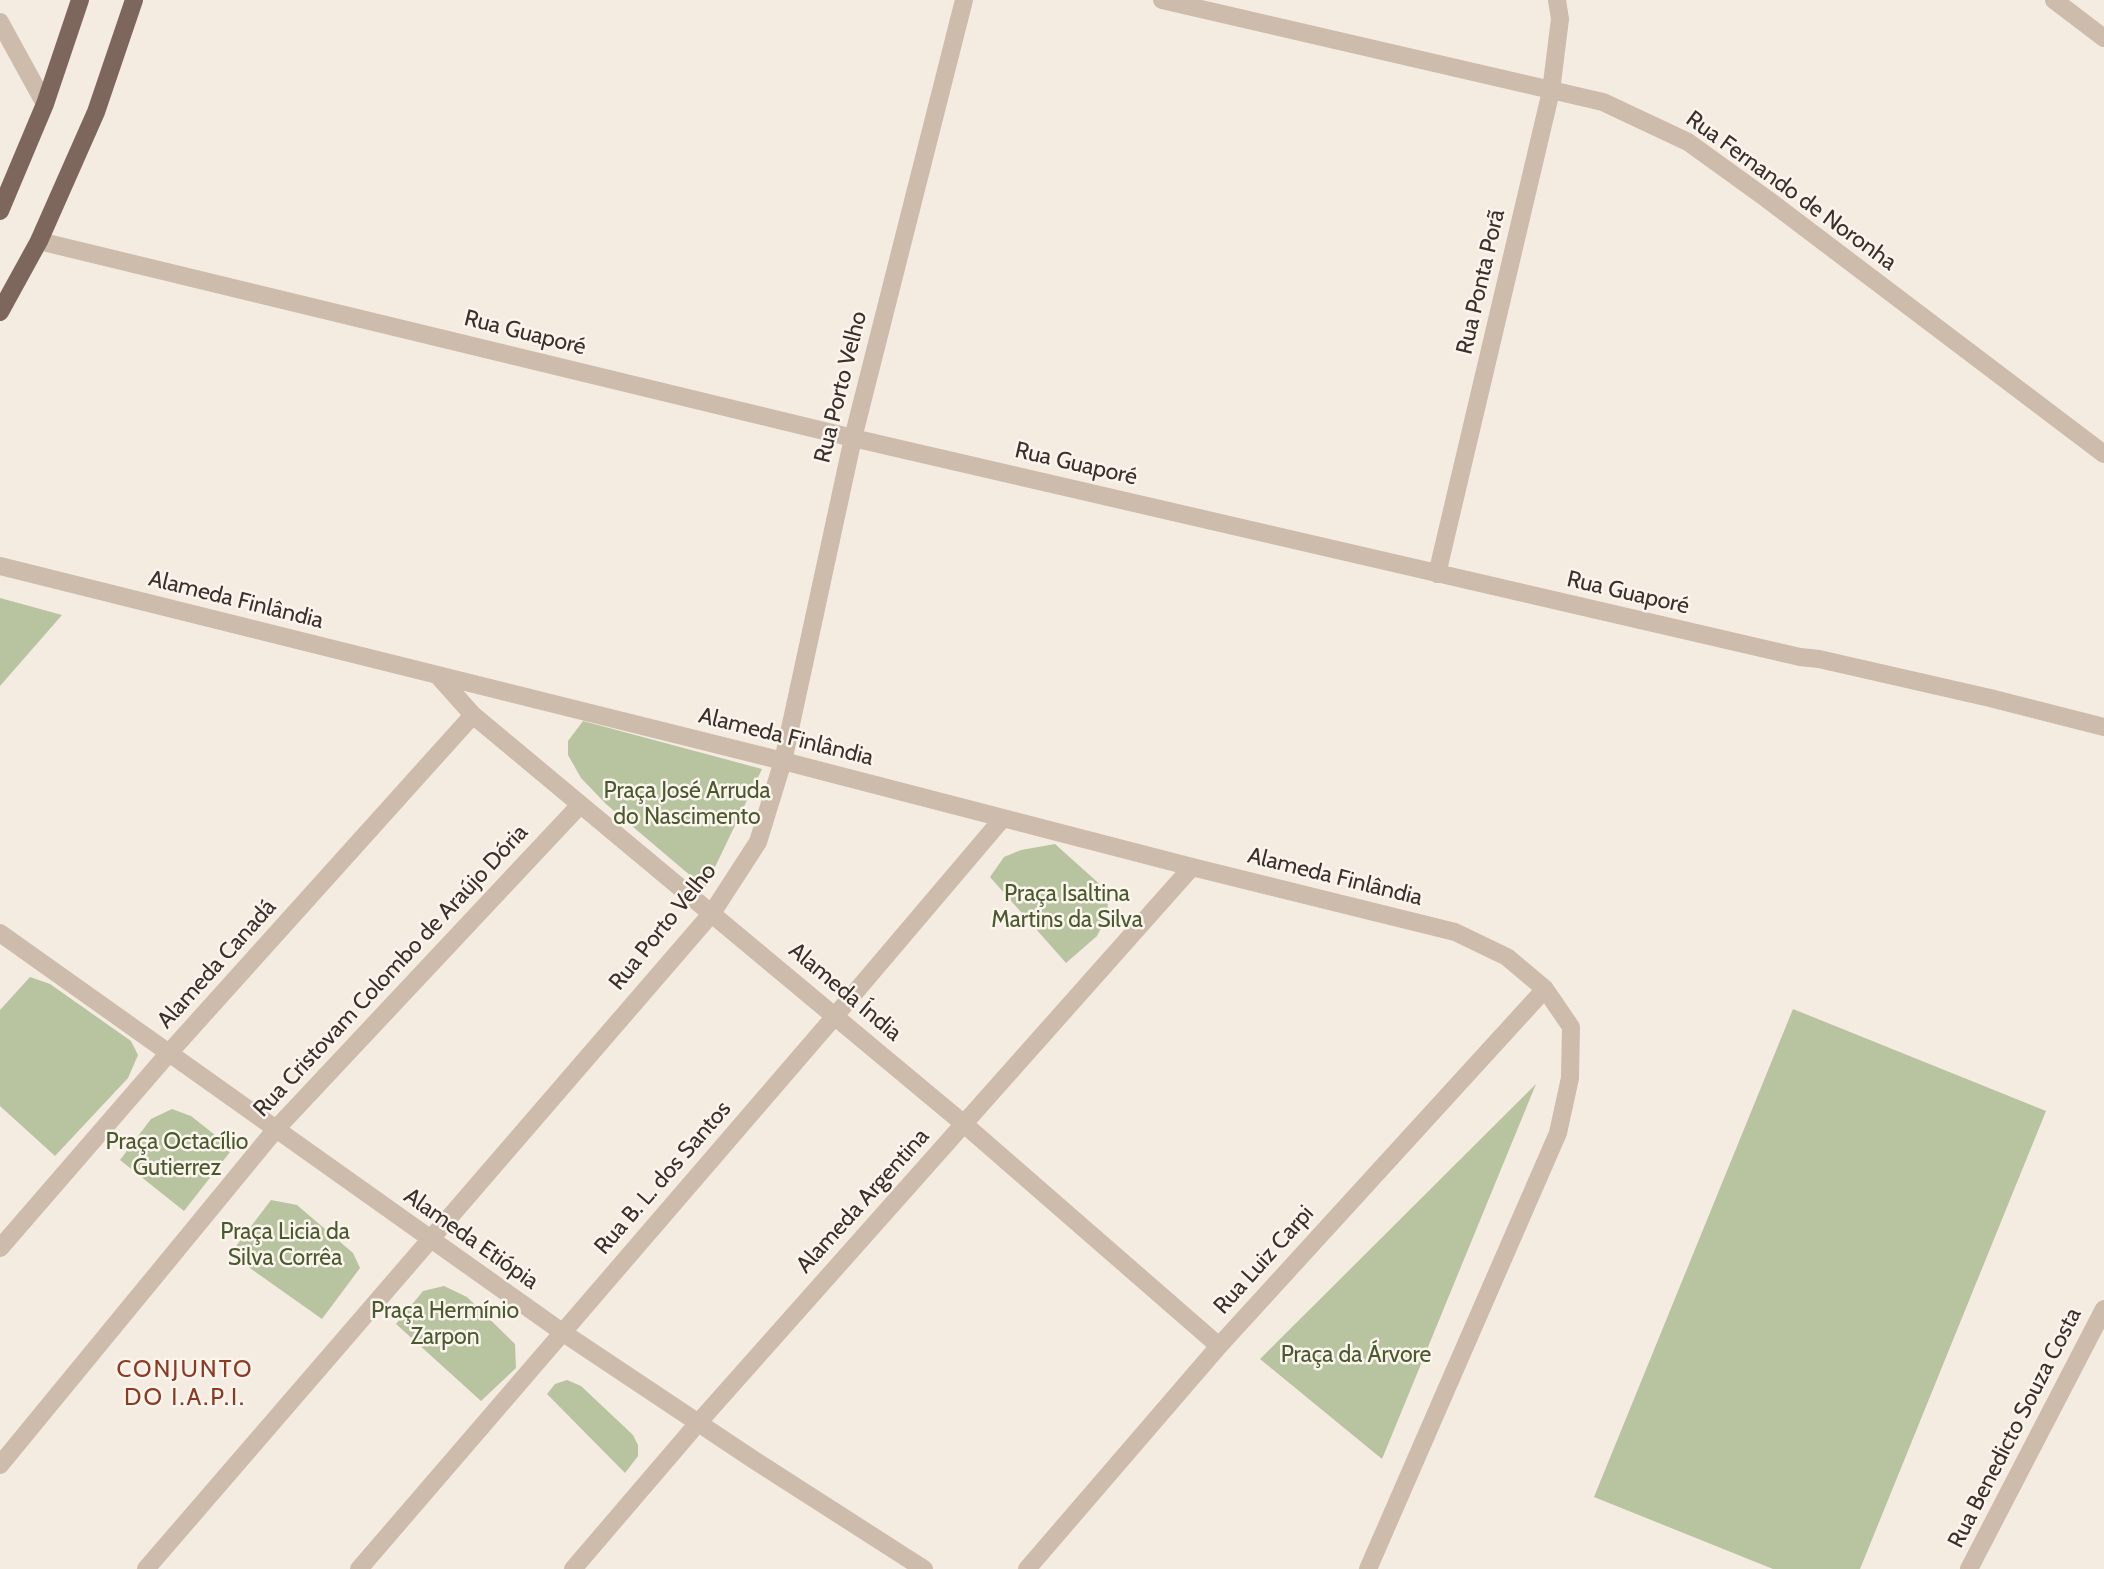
<!DOCTYPE html>
<meta charset="utf-8">
<style>
body{margin:0}
canvas{display:block;background:#f4ebe1}
</style>
<canvas width="2104" height="1569"></canvas>
<script>
const ctx = document.querySelector('canvas').getContext('2d');
ctx.lineJoin = 'round';
function fill(path, color) { ctx.fillStyle = color; ctx.fill(path, 'evenodd'); }
const shape = rows => new Path2D(rows.map(r => 'M' + r).join(''));
function strokePath(path, color, width, dash) { ctx.strokeStyle = color; ctx.lineWidth = width; ctx.lineCap = dash ? 'butt' : 'round'; ctx.setLineDash(dash || []); ctx.stroke(path); }
function drawText(font, color, halo, rows, align = 'center') {
  ctx.font = font + ' Cabin,sans-serif'; ctx.lineWidth = 5; ctx.setLineDash([]); ctx.textBaseline = 'middle'; ctx.strokeStyle = halo; ctx.fillStyle = color; for (const [text, x, y, turn = 0] of rows) {
    ctx.save(); ctx.translate(x, y); ctx.rotate((+turn || 0) * Math.PI / 180); ctx.textAlign = isNaN(turn) ? turn : align; if (halo) ctx.strokeText(text, 0, 0); ctx.fillText(text, 0, 0); ctx.restore();
  }
}
const green = shape([
 [0,598,62,615,0,686],
 [583,721,762,769,705,888,606,804,581,778,568,755,568,741],
 [1055,844,1104,888,1108,904,1106,918,1097,936,1066,963,990,877,1004,857,1021,850],
 [30,977,50,984,131,1041,138,1055,128,1078,55,1156,0,1106,0,1010],
 [1793,1009,2046,1111,1860,1569,1773,1569,1594,1497],
 [1536,1084,1382,1459,1260,1359],
 [172,1109,191,1116,225,1143,230,1152,184,1211,120,1160,151,1119],
 [271,1200,297,1205,353,1253,360,1268,322,1319,230,1254],
 [444,1286,467,1297,515,1344,516,1368,481,1401,396,1324,423,1291],
 [567,1380,581,1386,633,1435,638,1445,638,1456,625,1473,547,1394,555,1384]
]);
const minor = shape([
 [1162,0,1603,102,1688,142,1767,199,2104,454],
 [2054,0,2104,38],
 [0,22,45,104],
 [39,241,853,438,1800,657,1819,659,1990,698,2104,727],
 [0,566,783,761,1192,867,1455,932,1507,957,1545,989,1571,1027,1570,1078,1558,1133,1368,1569],
 [1437,574,1551,91,1560,19,1557,0],
 [439,677,473,715,964,1124,1219,1346],
 [0,933,562,1332,754,1460,924,1569],
 [0,1248,168,1054,473,715],
 [0,1465,276,1129,580,805],
 [146,1569,712,913,758,842,783,761,853,438,964,0],
 [359,1569,835,1016,1003,818],
 [573,1569,698,1423,1192,867],
 [1027,1569,1219,1346,1545,989],
 [1969,1569,2104,1309]
]);
const major = shape([
 [0,211,45,104,80,0],
 [0,312,39,241,96,112,134,0]
]);
const streetNames = [
 ["Rua Fernando de Noronha",1791,191,36],
 ["Rua Ponta Porã",1481,282,-77],
 ["Rua Guaporé",525,333,14],
 ["Rua Porto Velho",841,387,-76],
 ["Rua Guaporé",1076,464,13],
 ["Rua Guaporé",1628,593,13],
 ["Alameda Finlândia",236,600,14],
 ["Alameda Finlândia",786,737,14],
 ["Alameda Finlândia",1335,877,14],
 ["Rua Porto Velho",663,927,-51],
 ["Alameda Canadá",217,964,-48],
 ["Rua Cristovam Colombo de Araújo Dória",391,971,-47],
 ["Alameda Índia",845,992,40],
 ["Rua B. L. dos Santos",663,1178,-49],
 ["Alameda Argentina",863,1201,-48],
 ["Alameda Etiópia",471,1239,35],
 ["Rua Luiz Carpi",1264,1260,-48],
 ["Rua Benedicto Souza Costa",2015,1428,-63]
];
const parkNames = [
 ["Praça José Arruda",687,791],
 ["do Nascimento",687,817],
 ["Praça Isaltina",1067,894],
 ["Martins da Silva",1067,920],
 ["Praça Octacílio",177,1142],
 ["Gutierrez",177,1168],
 ["Praça Licia da",285,1232],
 ["Silva Corrêa",285,1258],
 ["Praça Hermínio",445,1311],
 ["Zarpon",445,1337],
 ["Praça da Árvore",1356,1355]
];
const neighbourhoodNames = [
 ["CONJUNTO",185,1370],
 ["DO I.A.P.I.",185,1398]
];
fill(green, '#b8c4a0');
strokePath(minor, '#cdbbac', 18);
strokePath(major, '#7d675c', 18);
drawText('23px', '#3b302b', '#fbf5ee', streetNames);
drawText('23px', '#4a5a2e', '#fbf5ee', parkNames);
ctx.letterSpacing = '2px';
drawText('24px', '#8c3b22', '#fbf5ee', neighbourhoodNames);
ctx.letterSpacing = '0px';
</script>
